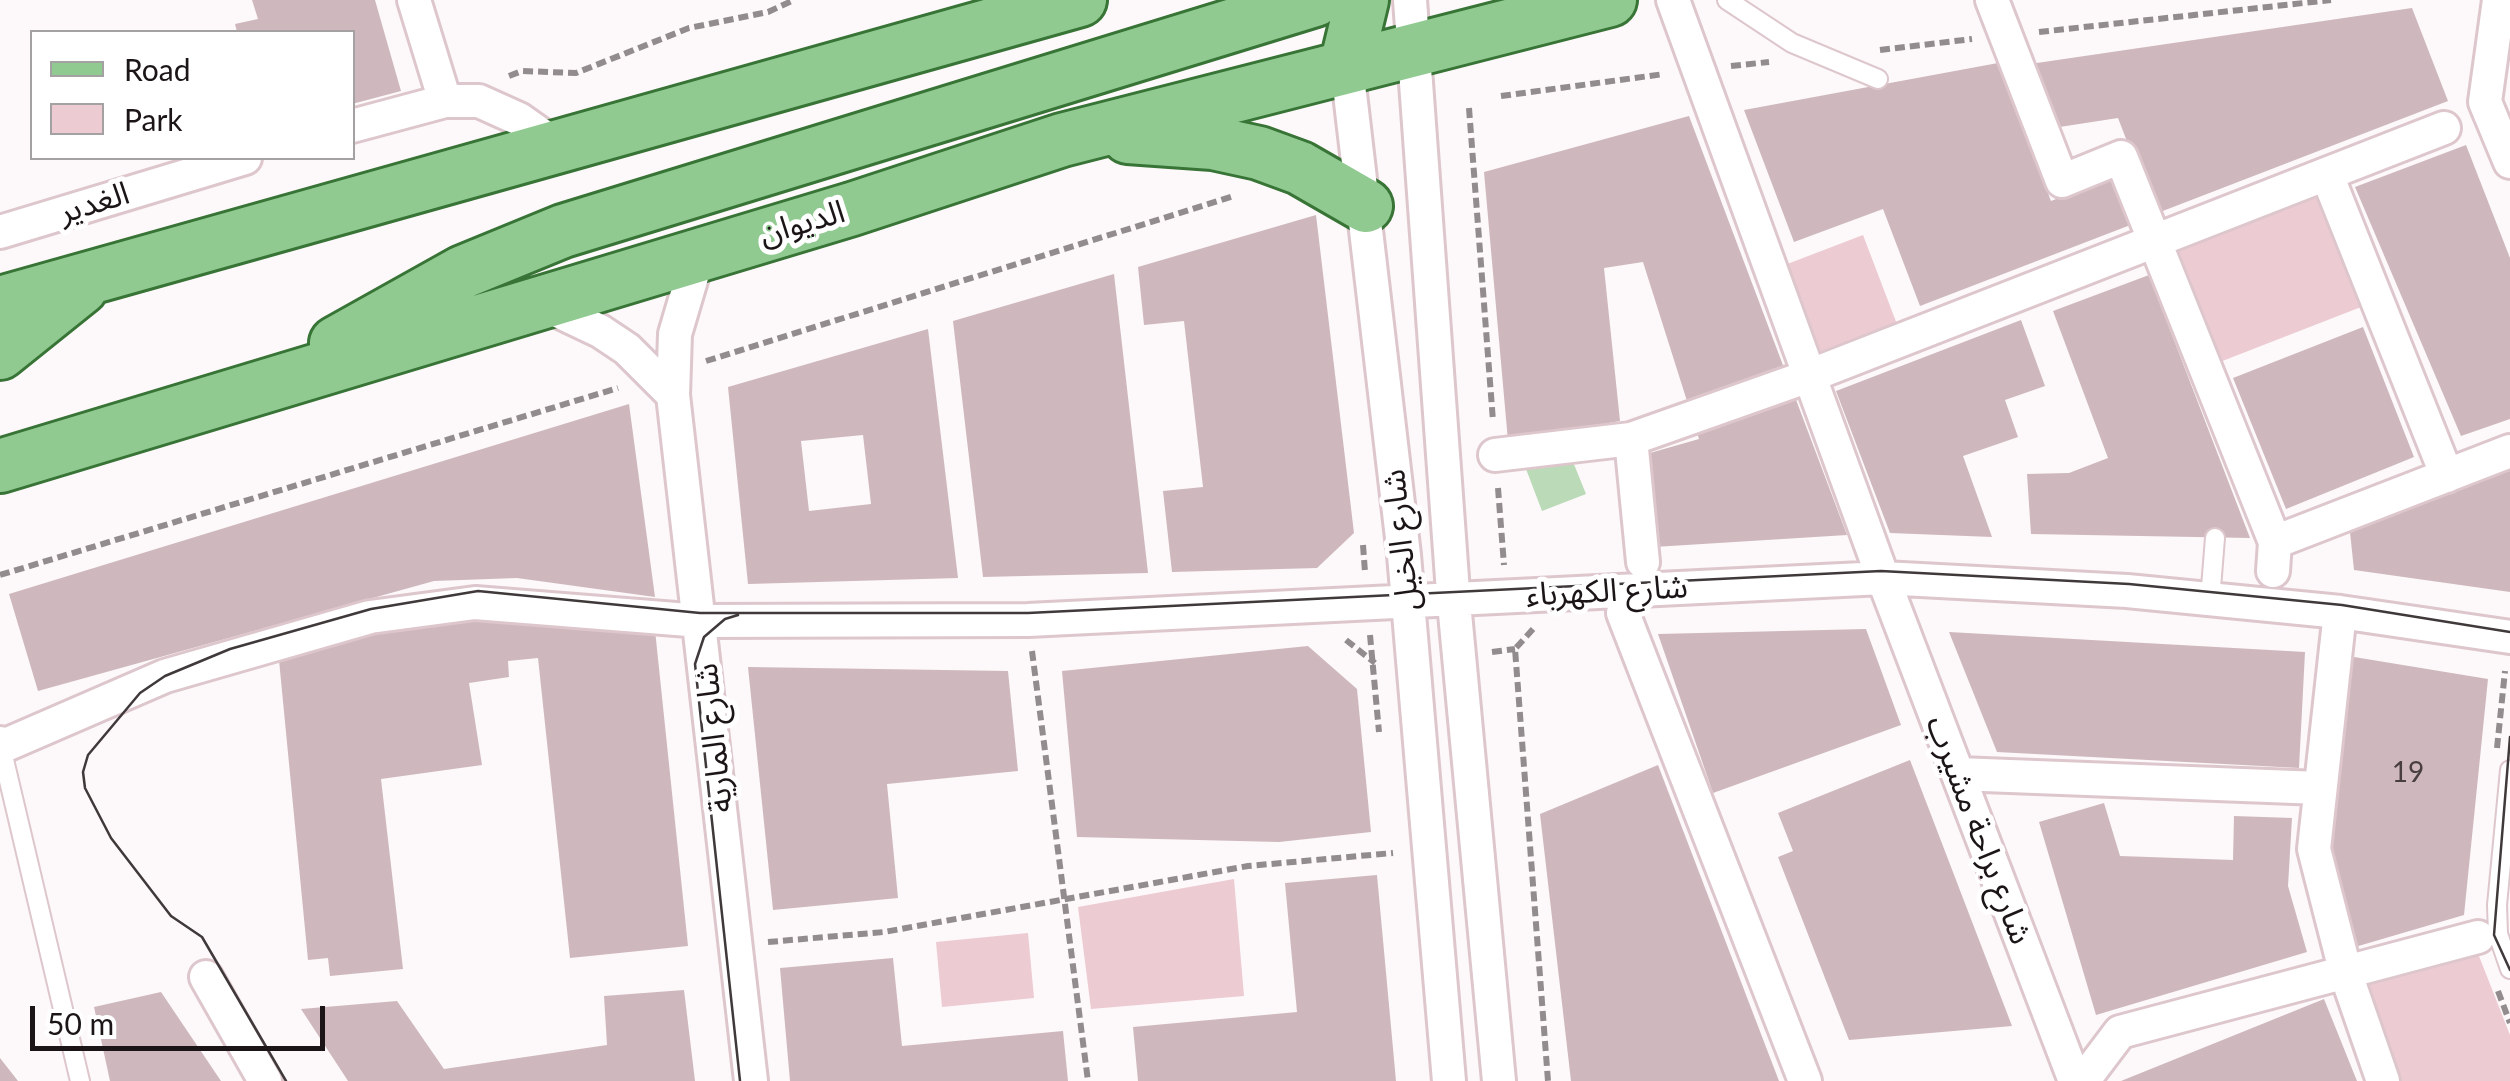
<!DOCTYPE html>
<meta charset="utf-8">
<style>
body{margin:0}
#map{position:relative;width:2510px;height:1081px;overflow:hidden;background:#fdf8f9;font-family:Lato,sans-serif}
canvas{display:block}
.legend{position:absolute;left:30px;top:30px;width:325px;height:130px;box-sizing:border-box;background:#fff;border:2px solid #a4a1a2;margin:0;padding:12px 18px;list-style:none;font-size:30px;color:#1c1517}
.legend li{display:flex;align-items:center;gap:20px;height:50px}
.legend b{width:50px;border:2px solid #a4a1a2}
.scale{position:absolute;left:30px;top:1006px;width:295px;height:45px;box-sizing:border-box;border:5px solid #1c1517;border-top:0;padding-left:12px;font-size:30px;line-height:35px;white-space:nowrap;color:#1c1517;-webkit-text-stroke:8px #fff;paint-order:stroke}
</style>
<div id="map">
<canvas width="2510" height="1081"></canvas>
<ul class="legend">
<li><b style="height:12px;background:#90ca91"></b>Road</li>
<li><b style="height:28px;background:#edcbd3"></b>Park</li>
</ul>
<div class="scale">50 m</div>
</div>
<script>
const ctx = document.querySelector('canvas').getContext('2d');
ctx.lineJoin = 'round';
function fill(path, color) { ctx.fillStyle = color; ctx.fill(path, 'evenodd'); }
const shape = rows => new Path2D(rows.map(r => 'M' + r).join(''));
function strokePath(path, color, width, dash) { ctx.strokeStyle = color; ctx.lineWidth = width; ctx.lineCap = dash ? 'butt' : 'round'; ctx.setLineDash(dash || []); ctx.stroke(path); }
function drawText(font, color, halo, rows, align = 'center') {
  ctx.font = font + ' Lato,"Noto Sans Arabic",sans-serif'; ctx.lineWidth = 10; ctx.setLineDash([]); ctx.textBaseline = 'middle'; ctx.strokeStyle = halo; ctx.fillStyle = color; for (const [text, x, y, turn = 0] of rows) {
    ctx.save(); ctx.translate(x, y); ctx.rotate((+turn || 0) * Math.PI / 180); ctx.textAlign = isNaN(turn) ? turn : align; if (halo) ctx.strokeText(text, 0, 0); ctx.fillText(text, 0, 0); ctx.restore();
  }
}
const green = shape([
 [2327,175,2379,300,2207,367,2156,243],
 [1863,235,1903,340,1809,376,1769,271],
 [1234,879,1244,996,1091,1009,1078,907],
 [1028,933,1034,998,942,1007,936,942],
 [2477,951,2510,1035,2510,1081,2398,1081,2363,982]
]);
const water = shape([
 [1569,452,1586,494,1542,511,1526,469]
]);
const building = shape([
 [252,0,375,0,401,91,352,104,352,32,237,32,235,24,258,19],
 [2412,8,2448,101,2155,214,2118,118,2053,128,2030,64],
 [1998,63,2051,201,2115,176,2133,224,1920,306,1883,209,1794,242,1744,110],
 [1689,116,1847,535,1654,547,1643,455,1699,439,1643,262,1604,268,1620,421,1508,441,1484,172],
 [2466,145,2510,258,2510,419,2461,436,2355,187],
 [1316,215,1354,533,1317,568,1172,572,1163,491,1203,487,1184,321,1144,325,1138,267],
 [1114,274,1148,573,983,577,953,321],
 [2149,275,2250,538,2031,534,2027,474,2069,473,2108,458,2053,311],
 [2021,320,2045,386,2005,400,2018,437,1963,456,1992,537,1890,533,1836,391],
 [2363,327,2414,457,2286,509,2233,378],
 [928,329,958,578,748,584,728,387],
 [863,435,871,504,809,511,801,441],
 [629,404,655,597,517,578,434,581,38,691,9,594],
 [2510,470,2510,592,2354,570,2350,532],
 [473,617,655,630,688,946,570,958,538,658,508,661,509,677,469,683,482,765,381,779,403,969,330,976,328,958,308,960,279,660,373,630],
 [1866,629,1901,725,1713,793,1658,634],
 [1949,632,2305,652,2299,768,1997,752],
 [1308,646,1357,689,1371,832,1279,842,1077,837,1062,671],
 [2348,656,2488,679,2464,915,2355,947,2330,866],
 [748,667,1008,671,1018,771,887,784,898,898,773,910],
 [1910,760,2012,1026,1849,1040,1778,857,1793,851,1778,813],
 [1658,765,1779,1081,1571,1081,1540,814],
 [2104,803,2120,856,2233,860,2234,816,2292,818,2288,886,2307,952,2096,1015,2039,822],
 [1377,875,1396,1081,1138,1081,1133,1027,1297,1012,1285,883],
 [893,958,902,1046,1063,1031,1068,1081,790,1081,780,968],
 [684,990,695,1081,348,1081,301,1009,397,1001,444,1069,607,1045,604,996],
 [161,992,221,1081,110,1081,94,1007],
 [2324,999,2357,1081,2121,1081],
 [0,1058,18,1081,0,1081]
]);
const path = shape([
 [2039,32,2331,0],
 [1880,50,1972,39],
 [1731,66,1769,62],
 [509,76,522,71,576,73,689,28,768,12,794,0],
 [1501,96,1664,74],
 [1469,108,1493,421],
 [706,361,1234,196],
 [1498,488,1504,565],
 [1363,545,1365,572],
 [0,575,618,388],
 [1533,629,1515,649,1548,1081],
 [1370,635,1379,732],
 [1346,640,1375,663],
 [1032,651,1088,1081],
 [1492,652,1515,649],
 [2497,748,2505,671],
 [768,942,884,932,1248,866,1393,853],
 [2498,991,2510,1023]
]);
const lane = shape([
 [1727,0,1792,43,1878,79],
 [2210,600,2215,538],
 [1,747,80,1081],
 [2510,770,2497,905,2498,934,2510,969]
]);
const street = shape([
 [414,0,445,101],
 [1410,0,1453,592,1499,1081],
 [1673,0,1883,578,2075,1081],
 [1992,0,2062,181,2121,157,2275,542,2273,571],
 [2499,0,2485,102,2510,162],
 [1345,51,1404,555,1449,1081],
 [352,126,445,101,479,101,519,119,560,148],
 [2327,175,2447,476],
 [0,232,245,158],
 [699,253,675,334,673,395,751,1081],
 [539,302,600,331,627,349,673,395],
 [1631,439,1643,562],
 [1495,455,1631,439,1809,376,2444,128],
 [2275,542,2510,451],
 [2340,612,2314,849,2346,974,2383,1081],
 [1623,613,1805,1081],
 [0,743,1,747,165,676,370,617,475,603,701,621,1028,620,1883,578,2127,591,2340,612,2510,637],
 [1958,774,2320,788],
 [206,977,265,1081],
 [2083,1081,2120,1032,2478,937]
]);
const primary = shape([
 [1346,66,1362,0],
 [1128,137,1213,143,1259,153,1300,168,1366,206],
 [0,303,1080,0],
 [336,343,463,272,563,231,1315,0],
 [0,353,81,288],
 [0,466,852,209,1062,140,1610,0]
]);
const tram = shape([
 [738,615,725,619,704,637,695,664,740,1081],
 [2510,737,2494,935,2510,970],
 [286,1081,202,937,171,916,111,838,85,788,83,772,88,755,140,693,165,676,230,649,371,609,478,591,700,613,1028,613,1881,571,2129,584,2342,605,2510,632]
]);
const numberNames = [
 ["19",2408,773]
];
const streetNames = [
 ["الغدير",94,203,-17],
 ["الديوان",802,223,-16],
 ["شارع الخيل",1401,540,-96],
 ["شارع الكهرباء",1607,591,-3],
 ["شارع المارية",714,738,-96],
 ["شارع براحة مشيرب",1979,830,69]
];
fill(green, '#edcbd3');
fill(water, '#badab8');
fill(building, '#ceb8bd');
strokePath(lane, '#ddc7cc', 22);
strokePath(street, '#ddc7cc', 38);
strokePath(primary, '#377436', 58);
strokePath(path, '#928c8e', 6, [10, 5]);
strokePath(lane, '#fff', 18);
strokePath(street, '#fff', 32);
strokePath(primary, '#90ca91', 52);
strokePath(tram, '#3f393a', 2.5);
drawText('28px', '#483e40', null, numberNames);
drawText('32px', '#1c1517', '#fff', streetNames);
</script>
